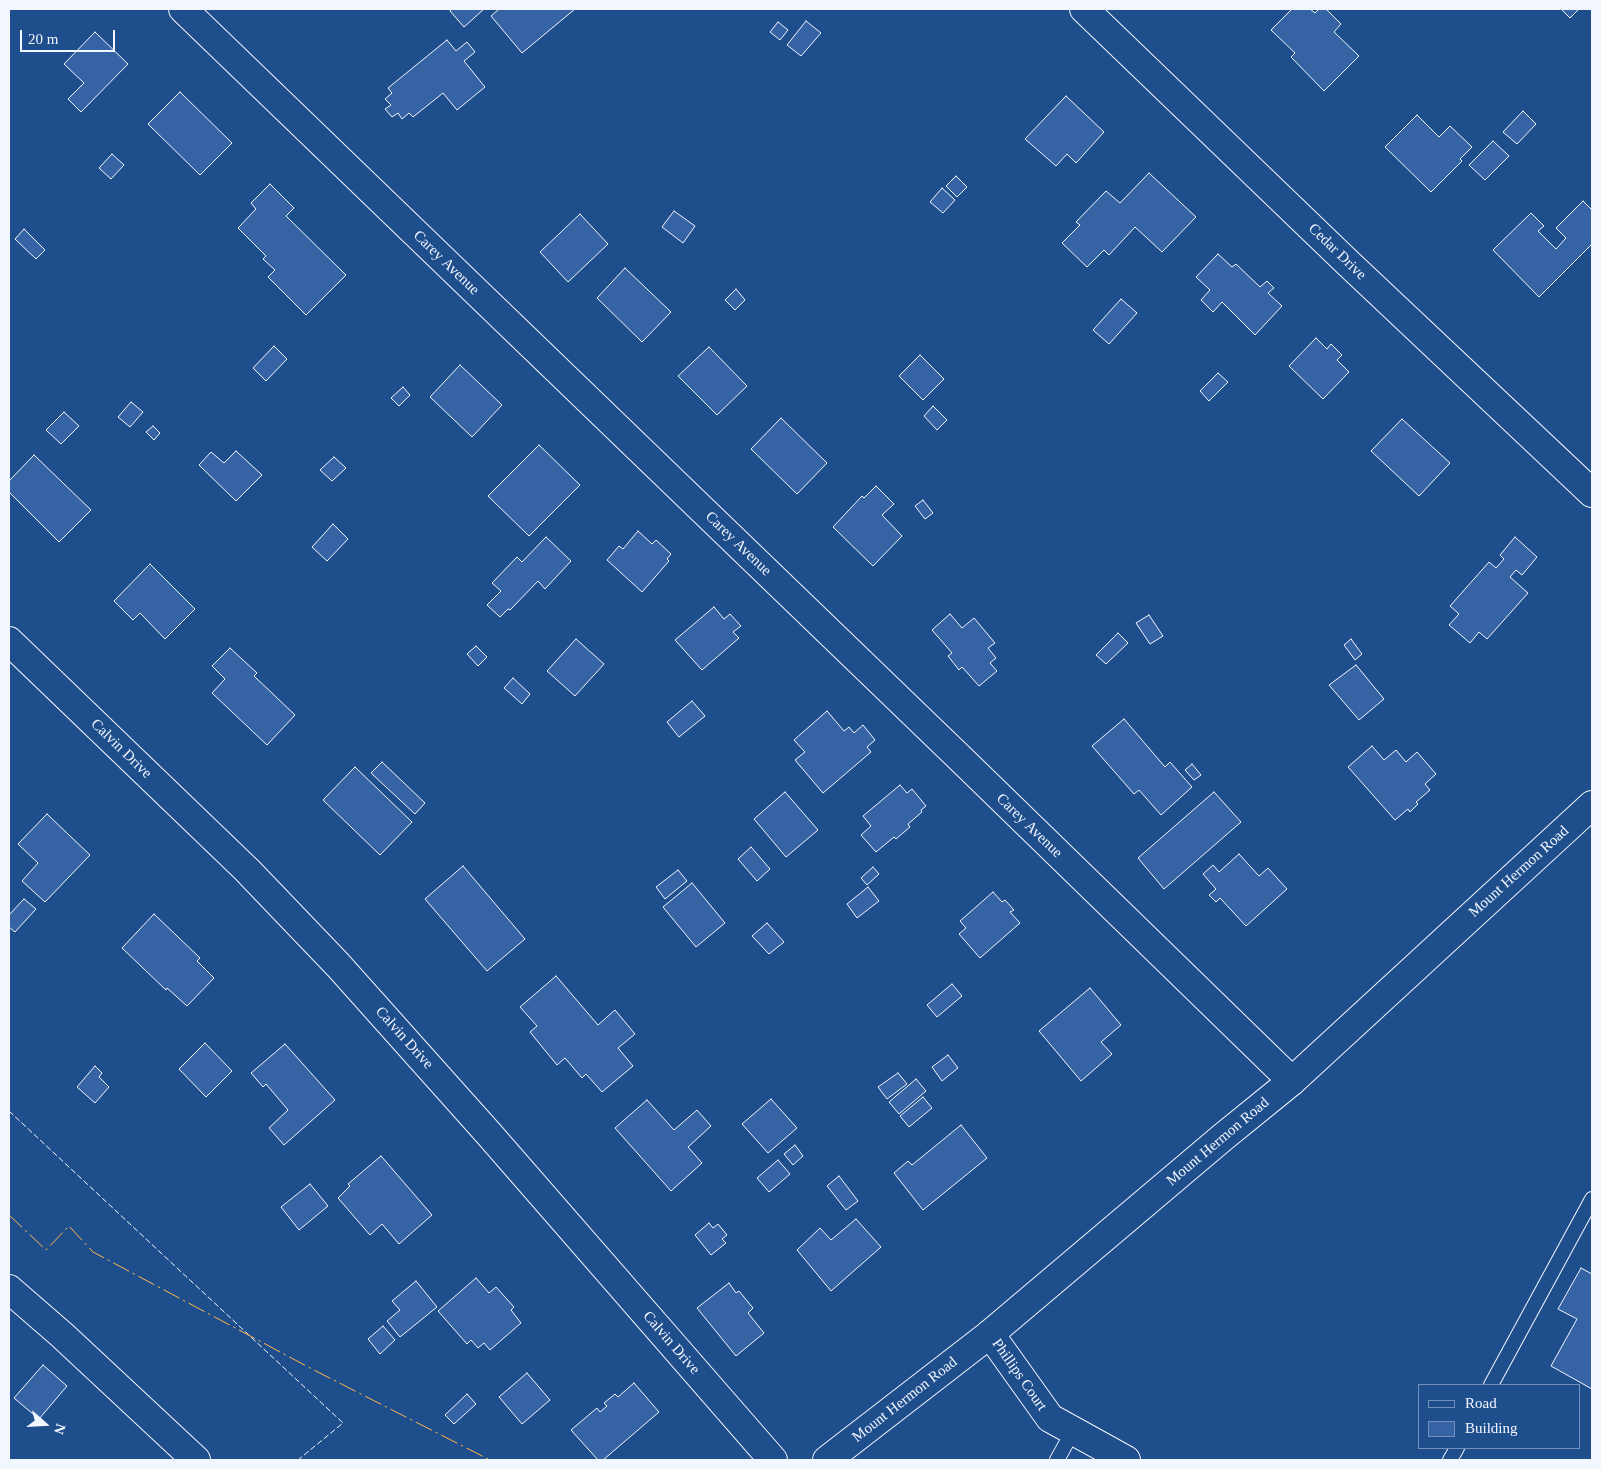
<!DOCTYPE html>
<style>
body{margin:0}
#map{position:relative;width:1601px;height:1469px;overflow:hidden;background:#1f4e8c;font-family:"Times New Roman",serif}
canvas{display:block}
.frame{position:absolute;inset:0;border:10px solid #f2f6ff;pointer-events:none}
.legend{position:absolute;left:1418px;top:1384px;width:162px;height:65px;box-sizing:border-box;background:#1f4e8c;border:1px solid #7391ba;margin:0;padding:6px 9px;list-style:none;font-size:15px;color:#f2f6ff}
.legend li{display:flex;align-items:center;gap:10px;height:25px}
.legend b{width:25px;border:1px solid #7391ba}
.north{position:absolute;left:20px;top:1399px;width:50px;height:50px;-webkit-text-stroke:4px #1f4e8c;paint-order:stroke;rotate:109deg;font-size:14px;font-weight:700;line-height:20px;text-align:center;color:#f2f6ff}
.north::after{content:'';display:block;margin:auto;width:18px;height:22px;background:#f2f6ff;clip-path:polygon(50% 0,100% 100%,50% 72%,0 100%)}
.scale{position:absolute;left:20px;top:30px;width:95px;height:22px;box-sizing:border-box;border:2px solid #f2f6ff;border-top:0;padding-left:6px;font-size:15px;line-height:18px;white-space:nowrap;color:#f2f6ff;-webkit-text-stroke:4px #1f4e8c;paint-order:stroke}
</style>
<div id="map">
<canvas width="1601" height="1469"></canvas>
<div class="frame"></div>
<ul class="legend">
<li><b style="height:6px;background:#1f4e8c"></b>Road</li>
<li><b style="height:14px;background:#3563a3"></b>Building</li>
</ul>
<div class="north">N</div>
<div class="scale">20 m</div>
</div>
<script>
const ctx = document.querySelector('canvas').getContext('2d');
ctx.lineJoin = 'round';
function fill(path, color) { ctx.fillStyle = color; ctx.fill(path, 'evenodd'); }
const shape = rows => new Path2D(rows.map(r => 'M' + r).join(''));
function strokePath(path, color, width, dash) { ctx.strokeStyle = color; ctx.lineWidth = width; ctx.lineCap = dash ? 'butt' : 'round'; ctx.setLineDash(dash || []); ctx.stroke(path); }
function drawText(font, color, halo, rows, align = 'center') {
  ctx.font = font + ' "Times New Roman",serif'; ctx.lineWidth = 4; ctx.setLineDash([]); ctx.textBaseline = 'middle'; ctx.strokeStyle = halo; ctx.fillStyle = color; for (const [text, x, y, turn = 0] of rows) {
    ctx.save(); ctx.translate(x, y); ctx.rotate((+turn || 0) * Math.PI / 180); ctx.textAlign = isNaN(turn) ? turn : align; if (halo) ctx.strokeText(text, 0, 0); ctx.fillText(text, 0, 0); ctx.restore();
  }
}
const building = shape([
 [452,9,484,9,464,27,450,11,452,9],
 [499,9,575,9,522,53,491,16,499,9],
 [1292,9,1310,9,1315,13,1319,9,1326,9,1341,24,1334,32,1359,56,1324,91,1291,57,1295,53,1271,30,1292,9],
 [1561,9,1579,9,1570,18,1561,9],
 [806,21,821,33,801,56,787,45,806,21],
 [778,22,788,30,780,40,770,32,778,22],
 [95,32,128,64,81,112,68,99,84,83,64,64,95,32],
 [447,40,456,51,467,42,475,52,464,61,485,87,457,110,443,93,413,117,409,113,402,119,398,113,392,117,385,109,391,105,385,99,392,93,388,88,447,40],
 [180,92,232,143,200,175,148,124,180,92],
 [1066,96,1104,132,1076,163,1067,154,1056,166,1025,139,1066,96],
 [1523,111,1536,124,1517,144,1503,132,1523,111],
 [1417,115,1439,137,1450,126,1472,147,1460,159,1462,161,1431,192,1385,147,1417,115],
 [1493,141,1509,156,1485,180,1469,165,1493,141],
 [112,154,124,165,111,179,99,168,112,154],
 [1149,173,1196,217,1162,252,1135,227,1109,255,1104,250,1087,267,1062,243,1080,225,1076,222,1106,191,1120,203,1149,173],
 [956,176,967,187,957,197,946,186,956,176],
 [270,184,294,208,286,216,346,275,306,315,268,277,275,270,263,259,266,256,238,228,256,209,251,203,270,184],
 [942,188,955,200,943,213,930,202,942,188],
 [1583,201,1592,210,1592,244,1539,297,1493,250,1531,213,1544,226,1538,231,1556,249,1566,238,1556,228,1583,201],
 [674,211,695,226,683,243,662,227,674,211],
 [580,214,608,244,568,282,540,252,580,214],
 [24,229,45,250,36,259,15,239,24,229],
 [1218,254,1232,267,1236,264,1260,287,1267,281,1274,288,1268,293,1282,306,1255,335,1222,302,1213,312,1201,300,1210,290,1196,277,1218,254],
 [625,268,671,312,642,342,597,298,625,268],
 [736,289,745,300,735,310,725,300,736,289],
 [1121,299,1137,313,1109,344,1093,330,1121,299],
 [1316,338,1327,349,1331,344,1342,355,1337,360,1349,372,1323,399,1289,366,1316,338],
 [274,346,287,359,266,381,253,368,274,346],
 [709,347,747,386,717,415,678,376,709,347],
 [920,355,944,379,923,400,899,376,920,355],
 [460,365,502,405,472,437,430,397,460,365],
 [1218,373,1228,382,1209,401,1200,391,1218,373],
 [403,387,410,395,399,406,391,398,403,387],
 [131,402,143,412,130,427,118,417,131,402],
 [933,406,947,420,937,430,924,416,933,406],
 [64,412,79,426,61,444,46,430,64,412],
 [781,418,827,463,797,494,751,449,781,418],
 [1402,419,1450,463,1419,496,1371,451,1402,419],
 [153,426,160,433,154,440,146,432,153,426],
 [539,445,580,485,529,536,488,496,539,445],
 [236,451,262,475,236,501,199,465,211,452,224,463,236,451],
 [34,455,91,510,59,542,9,492,9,481,34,455],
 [334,457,346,468,332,481,320,470,334,457],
 [876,486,894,504,882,515,902,536,873,566,833,527,862,496,864,498,876,486],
 [923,500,933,513,925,519,915,506,923,500],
 [333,524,348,539,327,561,312,547,333,524],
 [638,531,652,544,656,540,671,554,667,559,669,561,642,592,607,560,619,546,623,549,638,531],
 [546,537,571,561,545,589,538,581,510,610,508,609,500,617,487,605,501,591,492,583,517,557,522,562,546,537],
 [1515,537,1537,557,1522,575,1516,570,1510,577,1528,593,1487,639,1479,632,1470,643,1449,625,1459,614,1450,606,1489,562,1496,568,1504,559,1500,555,1515,537],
 [150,564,195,609,165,639,140,613,133,620,114,601,150,564],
 [714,607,724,619,730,614,741,626,733,632,739,638,702,670,675,640,714,607],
 [950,614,962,628,974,618,995,643,988,648,996,658,990,663,997,671,979,686,962,667,959,670,948,656,952,653,932,630,950,614],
 [1149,615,1163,636,1150,644,1136,623,1149,615],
 [1118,633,1128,643,1106,664,1096,655,1118,633],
 [576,639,604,664,575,696,547,671,576,639],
 [1351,639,1362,654,1355,660,1344,645,1351,639],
 [476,646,487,657,478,666,467,654,476,646],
 [230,648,257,673,254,676,295,715,267,745,212,693,225,679,212,666,230,648],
 [1356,665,1384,699,1359,720,1329,685,1356,665],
 [513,678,530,694,522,704,504,688,513,678],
 [692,701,705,716,679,737,667,722,692,701],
 [827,711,844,731,849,727,854,733,863,725,875,740,867,747,871,752,823,793,795,760,805,752,794,740,827,711],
 [1124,719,1165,767,1170,762,1192,787,1161,815,1139,790,1134,794,1092,746,1124,719],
 [1372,746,1384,760,1396,750,1406,762,1417,752,1436,774,1425,784,1430,790,1416,802,1418,804,1410,812,1408,809,1395,820,1348,767,1372,746],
 [382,762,425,803,415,814,371,773,382,762],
 [1192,764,1201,775,1194,780,1185,770,1192,764],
 [355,767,412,822,380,855,323,800,355,767],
 [900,785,907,793,912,789,926,806,921,810,922,812,908,824,910,827,896,839,894,837,876,852,861,835,871,826,863,816,900,785],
 [785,792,818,830,786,857,754,819,785,792],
 [1214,792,1241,822,1164,889,1138,858,1214,792],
 [47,814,90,855,45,902,22,881,38,863,18,844,47,814],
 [751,847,770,869,757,881,738,859,751,847],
 [1239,854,1259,876,1268,868,1287,889,1246,926,1220,898,1216,902,1209,895,1216,889,1203,874,1213,865,1219,872,1239,854],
 [463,866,525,939,487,971,425,899,463,866],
 [873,867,879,874,867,885,861,878,873,867],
 [678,870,687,881,665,899,656,887,678,870],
 [692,883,725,923,696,947,663,907,692,883],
 [868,887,879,901,857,918,847,904,868,887],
 [993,892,1002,902,1005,900,1014,910,1010,912,1020,923,980,958,959,934,966,928,960,921,993,892],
 [24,899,36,909,15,932,9,927,9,915,24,899],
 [154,914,200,958,197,961,214,978,187,1006,167,988,166,990,122,948,154,914],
 [767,923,784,942,769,954,752,936,767,923],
 [556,976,598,1025,615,1010,635,1034,618,1048,633,1066,602,1092,586,1074,582,1078,565,1058,557,1065,530,1032,537,1026,520,1007,556,976],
 [952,984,962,996,937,1017,927,1005,952,984],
 [1090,988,1121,1025,1101,1042,1112,1054,1081,1081,1039,1031,1090,988],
 [205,1043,232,1071,206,1097,179,1069,205,1043],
 [285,1044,335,1100,284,1145,269,1128,288,1110,266,1084,263,1087,251,1073,285,1044],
 [948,1055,958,1068,942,1081,932,1067,948,1055],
 [95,1066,102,1073,99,1077,109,1087,95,1103,77,1087,95,1066],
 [898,1073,907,1084,887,1099,878,1087,898,1073],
 [916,1079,926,1091,899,1114,889,1102,916,1079],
 [923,1097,932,1108,909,1127,900,1116,923,1097],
 [771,1099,797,1128,768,1153,742,1124,771,1099],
 [647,1100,674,1130,697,1110,711,1126,688,1147,702,1163,671,1191,615,1128,647,1100],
 [961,1125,987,1158,923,1210,894,1173,908,1161,912,1165,961,1125],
 [795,1145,803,1156,793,1165,784,1154,795,1145],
 [381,1156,432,1215,399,1244,382,1224,370,1235,338,1198,350,1186,348,1184,381,1156],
 [778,1160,790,1174,769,1192,757,1178,778,1160],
 [839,1176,858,1201,846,1210,827,1186,839,1176],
 [310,1184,328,1206,299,1230,281,1207,310,1184],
 [856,1219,881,1247,831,1291,797,1250,820,1228,831,1240,856,1219],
 [709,1223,713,1228,718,1224,727,1235,722,1239,726,1243,711,1255,695,1235,709,1223],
 [1581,1268,1592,1274,1592,1389,1551,1366,1577,1319,1558,1309,1581,1268],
 [476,1278,489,1293,496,1287,514,1307,511,1310,521,1323,490,1350,484,1343,478,1348,471,1340,467,1344,438,1311,476,1278],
 [416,1281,437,1307,400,1337,387,1321,400,1310,392,1301,416,1281],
 [729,1283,736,1293,739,1291,753,1308,748,1313,764,1333,736,1356,697,1308,729,1283],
 [383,1326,395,1340,380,1354,368,1339,383,1326],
 [43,1365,67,1386,39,1419,14,1398,43,1365],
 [527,1373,550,1400,522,1424,499,1397,527,1373],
 [634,1383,659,1412,603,1460,598,1460,571,1430,597,1408,600,1412,607,1406,604,1403,615,1394,618,1397,634,1383],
 [467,1394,476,1404,454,1424,445,1415,467,1394]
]);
const service = shape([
 [1491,1385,1592,1199],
 [1057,1460,1073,1431],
 [1450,1460,1457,1448]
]);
const minor = shape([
 [183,9,963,761,1292,1081],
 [1084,9,1348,263,1592,493],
 [9,641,247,870,338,965,489,1134,773,1460],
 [9,1289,62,1335,196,1460],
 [990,1334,1050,1418,1126,1460]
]);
const secondary = shape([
 [827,1460,990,1334,1223,1137,1292,1081,1592,805]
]);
const fence = shape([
 [9,1111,343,1423,298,1460]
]);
const power = shape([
 [9,1215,46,1250,69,1226,93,1252,312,1369,490,1460]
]);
const streetNames = [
 ["Cedar Drive",1337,252,44],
 ["Carey Avenue",446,263,44],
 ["Carey Avenue",738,544,44],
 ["Calvin Drive",121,749,44],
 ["Carey Avenue",1029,826,44],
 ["Mount Hermon Road",1519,872,-42],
 ["Calvin Drive",404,1038,48],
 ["Mount Hermon Road",1218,1142,-40],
 ["Calvin Drive",671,1343,49],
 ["Phillips Court",1019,1375,55],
 ["Mount Hermon Road",905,1400,-38]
];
fill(building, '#3563a3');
strokePath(building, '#f2f6ff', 1);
strokePath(service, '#f2f6ff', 16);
strokePath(minor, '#f2f6ff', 30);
strokePath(secondary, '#f2f6ff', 30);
strokePath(service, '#1f4e8c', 14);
strokePath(minor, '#1f4e8c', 28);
strokePath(secondary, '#1f4e8c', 28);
strokePath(fence, '#f2f6ff', 1, [6, 2.5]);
strokePath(power, '#ffb74d', 1, [18, 4, 2.5, 4]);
drawText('15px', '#f2f6ff', '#1f4e8c', streetNames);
</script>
